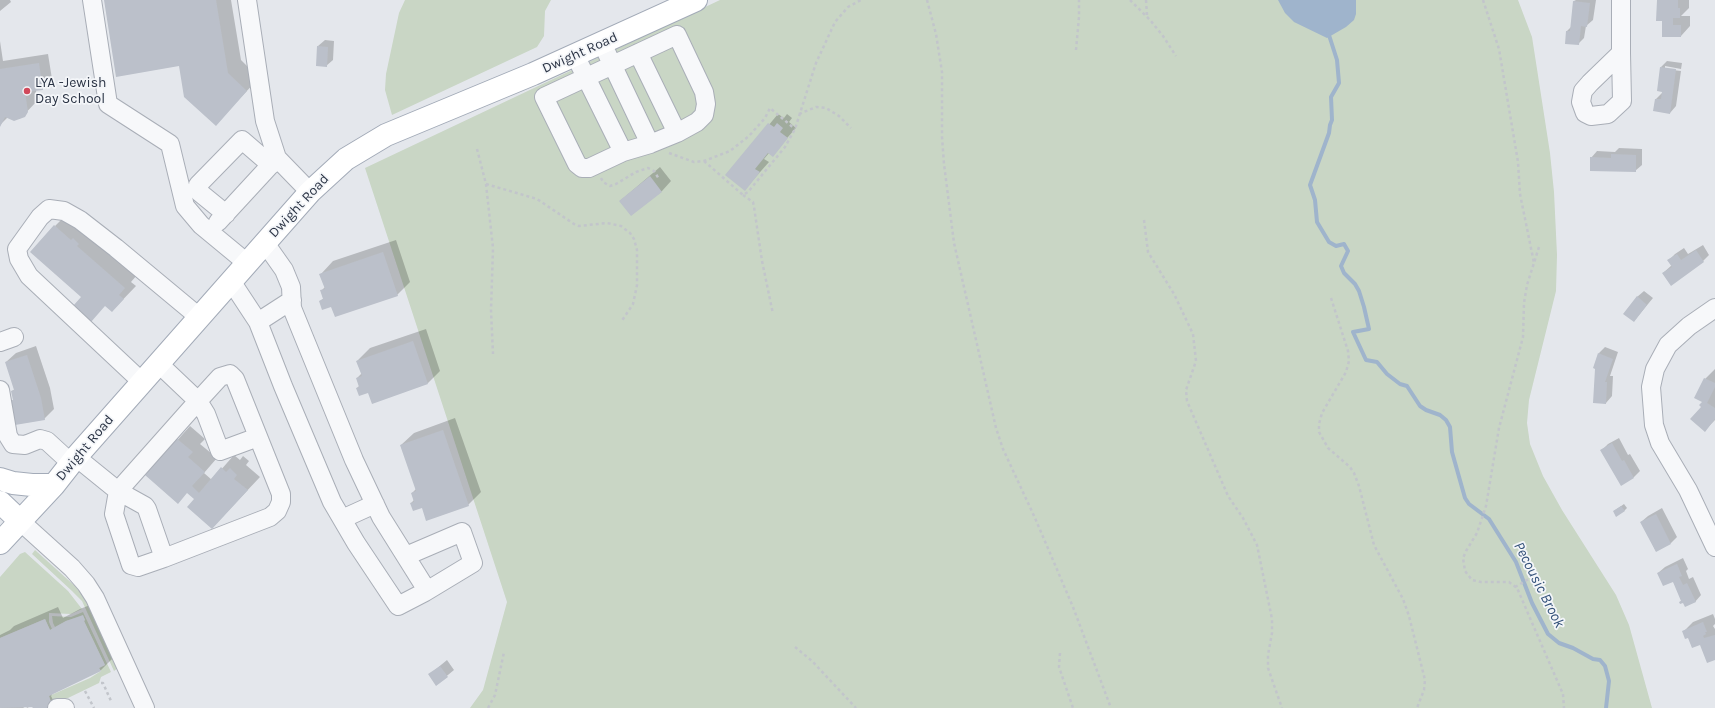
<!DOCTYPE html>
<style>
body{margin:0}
canvas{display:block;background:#e4e7ec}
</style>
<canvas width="1715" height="708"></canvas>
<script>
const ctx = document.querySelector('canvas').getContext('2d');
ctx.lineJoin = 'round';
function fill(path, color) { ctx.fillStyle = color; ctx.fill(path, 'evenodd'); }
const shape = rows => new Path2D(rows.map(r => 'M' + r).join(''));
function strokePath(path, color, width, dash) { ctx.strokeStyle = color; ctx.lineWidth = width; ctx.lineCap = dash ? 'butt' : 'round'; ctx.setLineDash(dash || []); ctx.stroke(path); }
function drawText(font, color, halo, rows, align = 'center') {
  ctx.font = font + ' Karla,sans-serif'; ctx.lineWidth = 3.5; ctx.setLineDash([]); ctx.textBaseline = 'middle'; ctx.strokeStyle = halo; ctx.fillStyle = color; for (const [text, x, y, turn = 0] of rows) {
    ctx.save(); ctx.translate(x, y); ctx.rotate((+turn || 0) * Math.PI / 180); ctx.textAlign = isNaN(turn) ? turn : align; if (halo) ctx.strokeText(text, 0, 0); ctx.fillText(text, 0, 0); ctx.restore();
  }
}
const green = shape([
 [405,0,551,0,545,11,544,36,537,47,392,115,385,90,386,74,399,13],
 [720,0,1518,0,1532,37,1537,69,1550,153,1554,192,1557,255,1556,291,1529,400,1527,423,1530,444,1543,476,1562,510,1616,595,1629,625,1652,708,470,708,483,690,507,602,365,168],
 [35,550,76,587,85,599,118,668,114,671,82,601,72,591,32,554],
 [25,552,68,591,82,609,71,614,49,613,49,622,52,629,50,630,45,619,0,638,0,640,0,577,20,554],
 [83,612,111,672,101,677,99,683,68,698,51,702,49,696,90,678,101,671,99,668,105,665,84,621,85,620,83,616,66,621,55,627,53,623,52,616,71,617]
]);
const water = shape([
 [1278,0,1356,0,1356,14,1354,20,1346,27,1327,38,1294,22,1285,13]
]);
const shadow = shape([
 [0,0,10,0,11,2,0,11],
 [105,0,231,0,241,60,259,78,228,111,180,65],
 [1576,0,1596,0,1593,20,1586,26,1584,38,1578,44,1567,31,1571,27,1574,1],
 [1658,0,1689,0,1689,8,1681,16,1690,16,1690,26,1681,36,1663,20],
 [325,40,334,41,333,60,326,66,318,46],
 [0,41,3,61,48,54,52,79,42,89,36,90,37,101,21,118,14,120,8,117,0,125],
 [1667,61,1682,63,1681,69,1665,66,1665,69,1681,71,1676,106,1670,113,1656,99,1664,91,1661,67],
 [778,114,784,118,787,114,792,118,789,122,796,128,772,155,769,153,764,159,769,162,745,189,727,175],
 [1619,148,1642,149,1642,165,1635,171,1591,158,1597,151,1615,152],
 [660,167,671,181,662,191,631,215,620,201],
 [68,213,137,275,131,282,136,286,112,311,106,305,82,297,55,226],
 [396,240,410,282,397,295,332,306,320,301,324,298,321,291,325,287,321,274,333,261],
 [1703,245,1709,255,1703,261,1663,273,1672,265,1669,260,1675,254,1684,248,1688,254],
 [1644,291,1653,298,1634,321,1637,297],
 [426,329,440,371,428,383,369,392,357,388,360,385,357,378,362,373,357,361,370,348],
 [36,346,50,388,54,409,44,419,12,401,14,399,12,391,15,389,6,362,16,353],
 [1605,347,1618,352,1610,376,1613,376,1612,396,1606,403,1599,353],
 [1715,369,1715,420,1705,430,1703,402,1705,379],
 [455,418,481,492,468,505,423,507,411,503,414,500,412,493,416,489,401,445,414,433],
 [190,426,205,439,200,444,217,458,204,473,212,480,234,455,240,460,243,456,249,461,246,465,260,477,212,528,196,499,188,492,146,475],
 [1619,438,1628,455,1630,454,1640,471,1634,477,1621,484,1602,450,1608,444],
 [1624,504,1627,508,1624,511,1614,511],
 [1662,508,1677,537,1671,543,1656,551,1641,522,1648,516],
 [1683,558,1688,569,1686,571,1689,579,1693,577,1701,595,1695,602,1680,602,1682,600,1673,581,1658,573,1665,567],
 [95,603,113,658,101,670,53,693,51,696,57,708,34,708,33,705,27,708,26,706,23,708,0,708,0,635,10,630,14,626,58,607,63,618,80,609],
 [1713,614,1715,619,1715,624,1713,626,1715,629,1715,659,1701,644,1683,632,1693,622],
 [447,660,454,670,437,684,430,674]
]);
const stream = shape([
 [1328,32,1337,60,1339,83,1331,97,1332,120,1330,125,1329,133,1310,185,1315,200,1317,222,1329,242,1336,246,1344,244,1348,251,1341,266,1344,273,1355,284,1359,291,1364,307,1369,329,1353,332,1366,360,1377,362,1387,374,1400,384,1407,386,1420,406,1426,410,1440,415,1446,420,1450,427,1452,452,1465,498,1469,504,1489,519,1516,562,1532,603,1548,634,1559,643,1573,648,1593,659,1600,660,1605,666,1609,681,1606,708]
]);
const building = shape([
 [104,0,216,0,228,73,247,91,216,126,184,97,179,66,116,77],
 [1657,0,1678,0,1678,8,1680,8,1680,18,1673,18,1673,25,1681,25,1681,37,1662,37,1662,21,1656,21],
 [1573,1,1590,3,1587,27,1581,26,1579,45,1565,44,1566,31,1570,31],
 [317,46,328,47,327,67,316,66],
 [39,63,43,90,25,92,28,112,25,117,14,121,5,117,0,127,0,69],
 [1660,67,1676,69,1670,114,1653,111,1655,99,1661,99,1662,92,1657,91],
 [768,123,774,127,777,123,783,128,780,132,788,138,773,157,768,153,755,169,760,172,745,191,725,175],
 [1611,154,1636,155,1636,172,1590,171,1590,157,1611,158],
 [650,176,662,192,631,216,619,201],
 [54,225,71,240,73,238,79,244,77,246,125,288,119,295,124,299,112,312,105,306,91,322,73,306,81,297,30,252],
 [1696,250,1704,262,1671,286,1662,273,1672,267,1667,260,1677,254,1681,260],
 [383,252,398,296,335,317,331,307,322,310,319,301,323,299,320,290,325,289,319,274],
 [1637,296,1647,305,1634,322,1623,314],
 [413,341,428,384,372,404,368,393,359,396,356,388,359,387,356,378,362,376,356,361],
 [1598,353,1613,359,1605,382,1607,382,1606,404,1593,403,1595,369,1593,368],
 [27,355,41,398,45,420,15,425,10,401,13,400,11,391,14,390,5,362],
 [1704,378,1715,383,1715,387,1707,403,1715,408,1715,419,1705,432,1690,419,1701,407,1699,405,1702,402,1694,398],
 [443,430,469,506,426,521,422,508,413,511,410,503,414,502,411,493,416,491,400,445],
 [176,438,193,452,188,457,205,472,192,486,199,493,221,467,226,472,230,468,237,475,234,479,248,490,212,529,187,507,194,499,187,493,178,504,145,475],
 [1612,443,1622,461,1624,460,1634,478,1621,486,1600,450],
 [1621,506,1625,511,1616,517,1613,511],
 [1656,514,1671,544,1656,552,1640,522],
 [1677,564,1682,576,1679,577,1683,585,1687,583,1696,602,1685,607,1683,603,1680,604,1679,602,1681,601,1673,582,1663,586,1657,573],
 [83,615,85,620,84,621,105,665,99,668,101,671,49,696,53,708,33,708,32,707,0,708,0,638,45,619,50,630,66,621],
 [1703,622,1707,632,1705,632,1706,634,1703,636,1704,638,1715,635,1715,660,1707,663,1700,645,1692,648,1688,638,1685,639,1682,631],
 [440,666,448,677,436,686,428,674]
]);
const path = shape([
 [927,0,936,34,942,72,942,137,944,164,954,243,996,428,1003,449,1035,518,1073,607,1111,708],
 [1130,0,1150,20,1163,36,1176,56],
 [1146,0,1147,15],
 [1483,0,1499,49,1518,162,1520,194,1534,263],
 [1076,50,1079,17,1079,0],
 [799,114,816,107,826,108,839,116,851,128],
 [477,149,486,184,493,248,491,310,493,354],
 [669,153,694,162,704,161,730,151,749,136,765,118,770,108,795,129],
 [704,161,743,195,748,192,785,147,795,129,816,63,835,22,848,7,861,0],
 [601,178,603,182,610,186,616,184,636,172,648,168,654,171,659,179],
 [486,184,537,199,574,224,579,226,607,223,621,226,630,233,634,239,637,250,637,285,633,304,621,322],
 [743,195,753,202,754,207,762,261,773,314],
 [1144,220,1148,252,1174,294,1193,334,1196,361,1186,390,1187,401,1228,496,1243,518,1257,545,1272,619,1272,633,1268,655,1268,668,1282,708],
 [1539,247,1527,285,1524,303,1523,337,1499,428,1486,506,1477,533,1466,551,1463,558,1465,571,1472,580,1481,582,1509,582,1517,588,1563,694,1564,708],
 [1331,298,1348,351,1349,361,1346,372,1322,413,1319,424,1319,432,1328,448,1350,467,1354,473,1359,486,1374,545,1403,599,1409,616,1425,680,1424,690,1417,708],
 [1515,587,1539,573],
 [795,647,812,661,856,708],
 [1060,653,1059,667,1073,708],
 [101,683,103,683,111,701],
 [85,691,94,708],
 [488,708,495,695,504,652]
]);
const minor = shape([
 [92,0,108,104,170,144,185,206,201,225,247,263],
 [247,0,265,121,277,158,310,192],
 [677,35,704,92,706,104,704,115,697,122,677,133,650,144,623,152,589,168,582,168,577,164,544,97,677,35],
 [602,43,650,144],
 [638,53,677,133],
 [1621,53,1622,101,1608,114,1591,116,1585,113,1581,102,1583,91,1590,83,1621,53,1621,0],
 [575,55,623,152],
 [226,214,199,192,198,185,242,140,271,165],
 [218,222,277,158],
 [231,281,258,322,283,386,332,502,356,543,398,606,425,592,423,584,381,517,354,460,292,308,291,287,284,270,265,243],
 [1715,308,1689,326,1668,345,1655,369,1651,387,1654,425,1660,443,1688,490,1715,547],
 [258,322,292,300],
 [0,342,14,337],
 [142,382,29,276,19,259,17,249,40,217,49,209,64,211,80,220,116,248,199,317],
 [0,390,8,436,13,444,25,445,40,439,47,441,71,463],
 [76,457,118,491,198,401,158,363],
 [342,519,375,504],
 [20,521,72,568,86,584,95,598,145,708],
 [406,556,462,532,473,563,425,592],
 [164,558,147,509,145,506,118,491,114,514,131,565,138,567,164,558,270,517,277,511,281,502,281,494,235,379,230,374,220,377,198,401,206,414,220,451,258,437],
 [57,708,65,708]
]);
const major = shape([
 [0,479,13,483,32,485,54,485],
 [0,502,20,521],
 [0,543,54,485,76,457,310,192,346,159,386,135,533,74,696,0]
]);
const markers = [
 [27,91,4,"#d1495b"]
];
const streetNames = [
 ["Dwight Road",580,53,-24],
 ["Dwight Road",299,206,-47],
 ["Dwight Road",85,448,-50]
];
const poiNames = [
 ["LYA -Jewish",35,83],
 ["Day School",35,99]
];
const waterNames = [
 ["Pecousic Brook",1539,585,63]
];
fill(green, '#c9d6c5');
fill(water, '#9fb4cc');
fill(shadow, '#0003');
strokePath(stream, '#9fb4cc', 4);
fill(building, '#bbc0ca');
strokePath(minor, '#a9aeb7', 20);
strokePath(major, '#a3abb8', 24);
strokePath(path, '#c2c5cb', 2.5, [3, 3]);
strokePath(minor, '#f7f8fa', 18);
strokePath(major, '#fff', 22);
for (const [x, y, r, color] of markers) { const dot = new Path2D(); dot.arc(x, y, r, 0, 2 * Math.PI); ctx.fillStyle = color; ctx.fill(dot); strokePath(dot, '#f4f6f9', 1.5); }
drawText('14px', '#2b3445', '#f4f6f9', streetNames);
drawText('14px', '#2b3445', '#f4f6f9', poiNames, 'left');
drawText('italic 15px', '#34527a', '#f4f6f9', waterNames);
</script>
